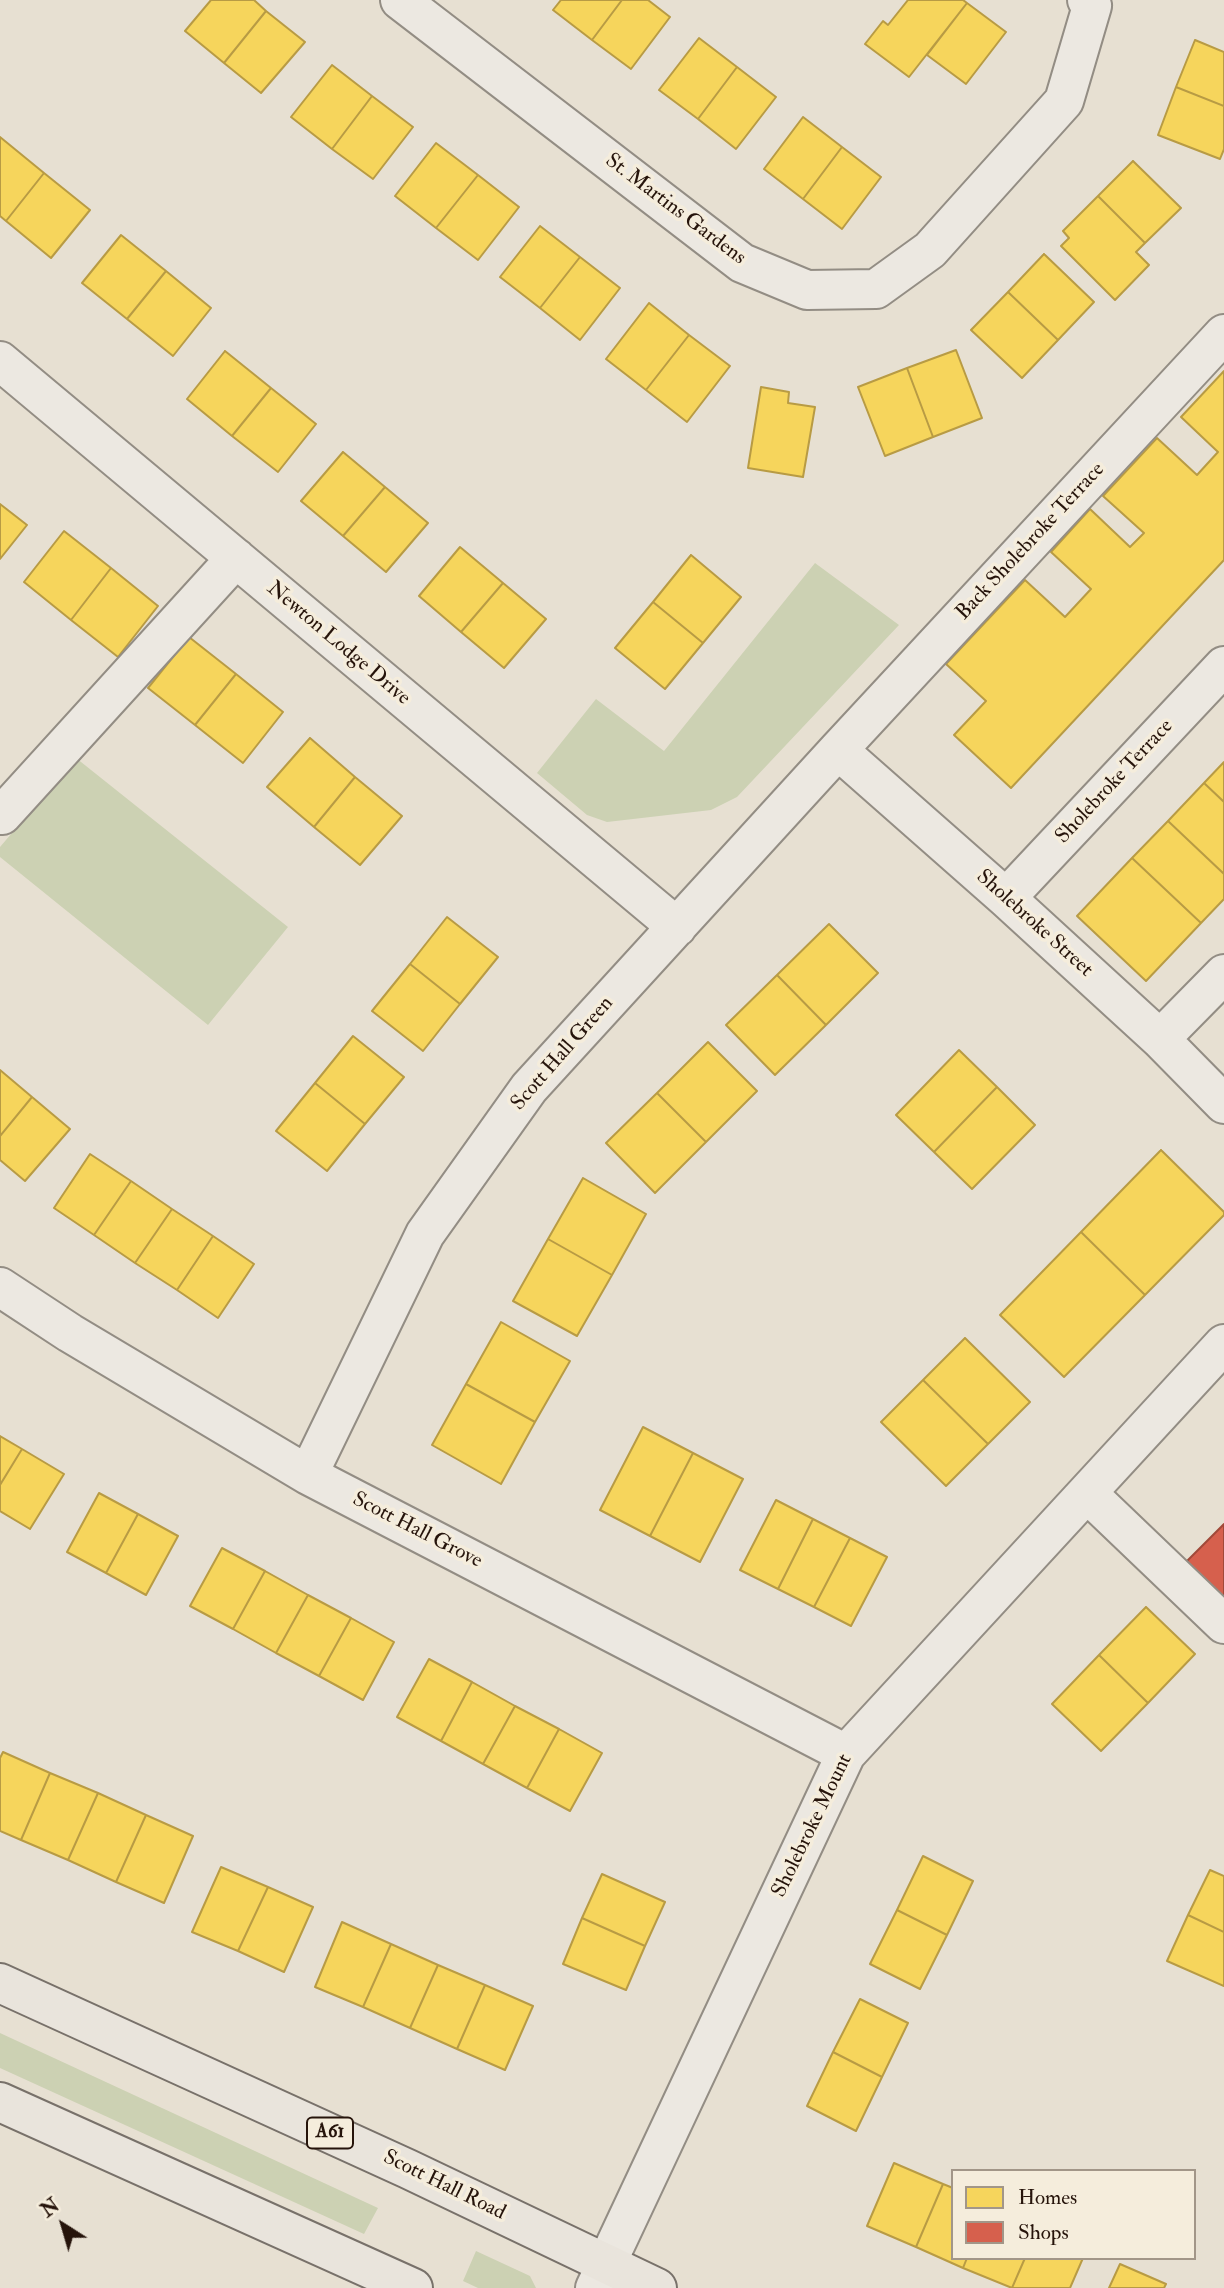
<!DOCTYPE html>
<style>
body{margin:0}
#map{position:relative;width:1224px;height:2288px;overflow:hidden;background:#e7e0d2;font-family:"IM FELL Double Pica",serif}
canvas{display:block}
.legend{position:absolute;left:951px;top:2169px;width:245px;height:91px;box-sizing:border-box;background:#f5eddc;border:2px solid #a29688;margin:0;padding:9px 12px;list-style:none;font-size:21px;color:#26140b}
.legend li{display:flex;align-items:center;gap:14px;height:35px}
.legend b{width:35px;border:2px solid #a29688}
.north{position:absolute;left:28px;top:2190px;width:70px;height:70px;-webkit-text-stroke:5px #f5eddc;paint-order:stroke;rotate:323deg;font-size:19px;font-weight:700;line-height:28px;text-align:center;color:#26140b}
.north::after{content:'';display:block;margin:auto;width:24px;height:32px;background:#26140b;clip-path:polygon(50% 0,100% 100%,50% 72%,0 100%)}
</style>
<div id="map">
<canvas width="1224" height="2288"></canvas>
<ul class="legend">
<li><b style="height:19px;background:#f6d55c"></b>Homes</li>
<li><b style="height:19px;background:#d6604d"></b>Shops</li>
</ul>
<div class="north">N</div>
</div>
<script>
const ctx = document.querySelector('canvas').getContext('2d');
ctx.lineJoin = 'round';
function fill(path, color) { ctx.fillStyle = color; ctx.fill(path, 'evenodd'); }
const shape = rows => new Path2D(rows.map(r => 'M' + r).join(''));
function strokePath(path, color, width, dash) { ctx.strokeStyle = color; ctx.lineWidth = width; ctx.lineCap = dash ? 'butt' : 'round'; ctx.setLineDash(dash || []); ctx.stroke(path); }
function drawText(font, color, halo, rows, align = 'center') {
  ctx.font = font + ' "IM FELL Double Pica",serif'; ctx.lineWidth = 7; ctx.setLineDash([]); ctx.textBaseline = 'middle'; ctx.strokeStyle = halo; ctx.fillStyle = color; for (const [text, x, y, turn = 0] of rows) {
    ctx.save(); ctx.translate(x, y); ctx.rotate((+turn || 0) * Math.PI / 180); ctx.textAlign = isNaN(turn) ? turn : align; if (halo) ctx.strokeText(text, 0, 0); ctx.fillText(text, 0, 0); ctx.restore();
  }
}
const green = shape([
 [815,563,899,625,737,797,711,810,607,822,587,815,537,773,596,699,664,751],
 [76,758,288,927,208,1025,0,857,0,847],
 [0,2033,378,2208,364,2234,0,2068],
 [476,2251,530,2276,536,2288,478,2288,463,2281]
]);
const homes = shape([
 [211,0,254,0,266,11,224,63,185,31,211,0],
 [561,0,622,0,592,40,553,10,561,0],
 [622,0,648,0,670,17,631,69,592,40,622,0],
 [908,0,963,0,967,3,909,77,865,44,883,21,888,25,908,0],
 [967,3,1006,32,966,84,927,55,967,3],
 [266,11,305,42,261,93,224,63,266,11],
 [699,38,737,67,698,119,659,90,699,38],
 [1195,40,1224,52,1224,106,1176,87,1195,40],
 [332,65,372,96,332,149,291,117,332,65],
 [737,67,776,97,736,149,698,119,737,67],
 [1176,87,1224,106,1224,149,1220,159,1158,135,1176,87],
 [372,96,413,127,373,179,332,149,372,96],
 [803,117,842,147,803,199,764,169,803,117],
 [0,137,44,173,6,221,0,216,0,137],
 [436,143,478,175,436,228,395,196,436,143],
 [842,147,881,177,842,229,803,199,842,147],
 [1133,161,1181,208,1145,243,1098,196,1133,161],
 [44,173,90,210,51,258,6,221,44,173],
 [478,175,519,207,478,260,436,228,478,175],
 [1098,196,1145,243,1136,252,1149,265,1115,300,1061,246,1069,238,1063,231,1098,196],
 [540,226,580,257,540,308,500,277,540,226],
 [121,235,166,271,127,319,82,283,121,235],
 [1044,254,1094,302,1058,340,1008,292,1044,254],
 [580,257,620,288,580,340,540,308,580,257],
 [166,271,211,308,173,356,127,319,166,271],
 [1008,292,1058,340,1022,378,971,330,1008,292],
 [649,303,689,335,646,390,606,359,649,303],
 [689,335,730,366,687,422,646,390,689,335],
 [956,350,982,418,933,437,907,368,956,350],
 [225,351,271,388,232,436,187,399,225,351],
 [907,368,933,437,885,456,858,387,907,368],
 [1224,371,1224,560,1011,788,954,735,986,701,946,664,1025,580,1065,617,1091,589,1051,552,1090,509,1130,547,1144,533,1103,496,1157,438,1197,475,1218,452,1181,417,1224,371],
 [761,387,789,392,788,403,815,407,803,477,748,468,761,387],
 [271,388,316,424,278,472,232,436,271,388],
 [343,452,385,487,343,536,301,501,343,452],
 [385,487,428,523,386,572,343,536,385,487],
 [0,504,27,525,0,559,0,504],
 [64,531,111,568,71,620,24,582,64,531],
 [460,547,503,583,461,632,419,596,460,547],
 [691,555,741,597,703,643,653,602,691,555],
 [111,568,158,606,118,657,71,620,111,568],
 [503,583,546,619,504,668,461,632,503,583],
 [653,602,703,643,665,689,615,648,653,602],
 [189,637,236,674,195,725,148,688,189,637],
 [236,674,283,712,243,763,195,725,236,674],
 [310,738,355,777,314,827,267,787,310,738],
 [1224,762,1224,802,1204,783,1224,762],
 [355,777,402,816,360,865,314,827,355,777],
 [1204,783,1224,802,1224,874,1168,821,1204,783],
 [1168,821,1224,874,1224,899,1201,923,1132,858,1168,821],
 [1132,858,1201,923,1146,981,1077,916,1132,858],
 [447,917,498,957,460,1004,410,964,447,917],
 [829,924,878,973,826,1025,777,975,829,924],
 [410,964,460,1004,423,1051,372,1011,410,964],
 [777,975,826,1025,775,1075,726,1025,777,975],
 [353,1036,404,1077,365,1124,315,1083,353,1036],
 [708,1042,757,1091,706,1142,657,1093,708,1042],
 [959,1050,997,1087,934,1152,896,1115,959,1050],
 [0,1070,32,1097,0,1136,0,1070],
 [315,1083,365,1124,327,1171,276,1131,315,1083],
 [997,1087,1035,1125,972,1189,934,1152,997,1087],
 [657,1093,706,1142,655,1193,606,1143,657,1093],
 [32,1097,70,1129,25,1181,0,1160,0,1136,32,1097],
 [1161,1150,1224,1212,1224,1215,1145,1295,1081,1232,1161,1150],
 [90,1154,131,1181,94,1235,54,1208,90,1154],
 [583,1178,646,1214,612,1275,548,1239,583,1178],
 [131,1181,172,1209,135,1263,94,1235,131,1181],
 [172,1209,213,1236,177,1290,135,1263,172,1209],
 [1081,1232,1145,1295,1064,1377,1000,1315,1081,1232],
 [213,1236,254,1264,218,1318,177,1290,213,1236],
 [548,1239,612,1275,577,1336,513,1301,548,1239],
 [501,1322,570,1361,535,1422,466,1384,501,1322],
 [965,1338,1030,1402,988,1444,923,1380,965,1338],
 [923,1380,988,1444,946,1486,881,1422,923,1380],
 [466,1384,535,1422,501,1484,432,1445,466,1384],
 [643,1427,693,1453,650,1536,600,1510,643,1427],
 [0,1436,22,1449,0,1485,0,1436],
 [22,1449,64,1474,30,1529,0,1511,0,1485,22,1449],
 [693,1453,743,1479,700,1562,650,1536,693,1453],
 [99,1493,138,1514,106,1573,67,1552,99,1493],
 [776,1500,813,1519,778,1589,740,1570,776,1500],
 [138,1514,178,1536,146,1595,106,1573,138,1514],
 [813,1519,850,1538,814,1607,778,1589,813,1519],
 [850,1538,887,1557,851,1626,814,1607,850,1538],
 [222,1548,265,1571,233,1629,190,1606,222,1548],
 [265,1571,308,1595,276,1653,233,1629,265,1571],
 [308,1595,351,1618,319,1676,276,1653,308,1595],
 [1146,1607,1195,1654,1148,1703,1099,1655,1146,1607],
 [351,1618,394,1642,363,1700,319,1676,351,1618],
 [1099,1655,1148,1703,1101,1751,1052,1704,1099,1655],
 [429,1659,472,1682,441,1741,397,1717,429,1659],
 [472,1682,515,1706,483,1764,441,1741,472,1682],
 [515,1706,559,1729,527,1788,483,1764,515,1706],
 [559,1729,602,1753,570,1811,527,1788,559,1729],
 [3,1752,50,1773,21,1840,0,1831,0,1758,3,1752],
 [50,1773,98,1793,68,1860,21,1840,50,1773],
 [98,1793,146,1815,116,1882,68,1860,98,1793],
 [146,1815,193,1836,164,1903,116,1882,146,1815],
 [923,1856,973,1881,947,1935,897,1910,923,1856],
 [221,1867,268,1887,238,1951,192,1932,221,1867],
 [1210,1870,1224,1876,1224,1932,1188,1915,1210,1870],
 [602,1874,665,1902,645,1946,582,1918,602,1874],
 [268,1887,313,1907,284,1972,238,1951,268,1887],
 [897,1910,947,1935,920,1989,870,1964,897,1910],
 [1188,1915,1224,1932,1224,1986,1167,1961,1188,1915],
 [582,1918,645,1946,626,1990,563,1964,582,1918],
 [342,1922,391,1944,363,2007,315,1987,342,1922],
 [391,1944,438,1965,410,2028,363,2007,391,1944],
 [438,1965,485,1985,457,2049,410,2028,438,1965],
 [485,1985,533,2006,505,2070,457,2049,485,1985],
 [860,1999,908,2023,882,2077,833,2052,860,1999],
 [833,2052,882,2077,856,2131,807,2106,833,2052],
 [894,2163,943,2184,916,2247,867,2226,894,2163],
 [943,2184,953,2188,953,2258,967,2258,963,2268,916,2247,943,2184],
 [967,2258,1025,2258,1012,2288,963,2268,967,2258],
 [1025,2258,1083,2258,1070,2288,1012,2288,1025,2258],
 [1120,2264,1166,2284,1164,2288,1109,2288,1120,2264]
]);
const shops = shape([
 [1224,1524,1224,1599,1186,1562,1224,1524]
]);
const minor = shape([
 [400,0,742,263,807,290,876,289,930,250,1064,101,1092,6,1087,0],
 [0,361,677,927],
 [838,750,1006,898,1160,1039,1224,1104],
 [2,815,236,558],
 [1006,898,1224,666],
 [1160,1039,1224,974],
 [0,1287,70,1333,308,1475,846,1754],
 [308,1475,425,1234,529,1088,838,750,1224,334],
 [1087,1493,1224,1624],
 [595,2288,846,1754,1224,1344]
]);
const highway = shape([
 [0,1983,408,2169,657,2288],
 [0,2102,413,2288]
]);
const shields = [
 [330,2133,46]
];
const shieldNames = [
 ["A61",330,2133]
];
const streetNames = [
 ["St. Martins Gardens",675,210,37],
 ["Back Sholebroke Terrace",1031,542,-47],
 ["Newton Lodge Drive",338,644,40],
 ["Sholebroke Terrace",1115,782,-47],
 ["Sholebroke Street",1034,924,42],
 ["Scott Hall Green",563,1054,-49],
 ["Scott Hall Grove",417,1531,27],
 ["Sholebroke Mount",813,1826,-64],
 ["Scott Hall Road",444,2186,26]
];
fill(green, '#ccd1b3');
fill(homes, '#f6d55c');
strokePath(homes, '#b89b44', 2);
fill(shops, '#d6604d');
strokePath(shops, '#a14939', 2);
strokePath(minor, '#938d84', 42);
strokePath(highway, '#78716a', 42);
strokePath(minor, '#ece8e1', 38);
strokePath(highway, '#e9e4dc', 38);
for (const [x, y, w] of shields) { const box = new Path2D(); box.roundRect(x - w / 2, y - 15.5, w, 31, 5); ctx.fillStyle = '#f5eddc'; ctx.fill(box); strokePath(box, '#26140b', 2); }
drawText('bold 19px', '#26140b', null, shieldNames);
drawText('21px', '#26140b', '#f5eddc', streetNames);
</script>
